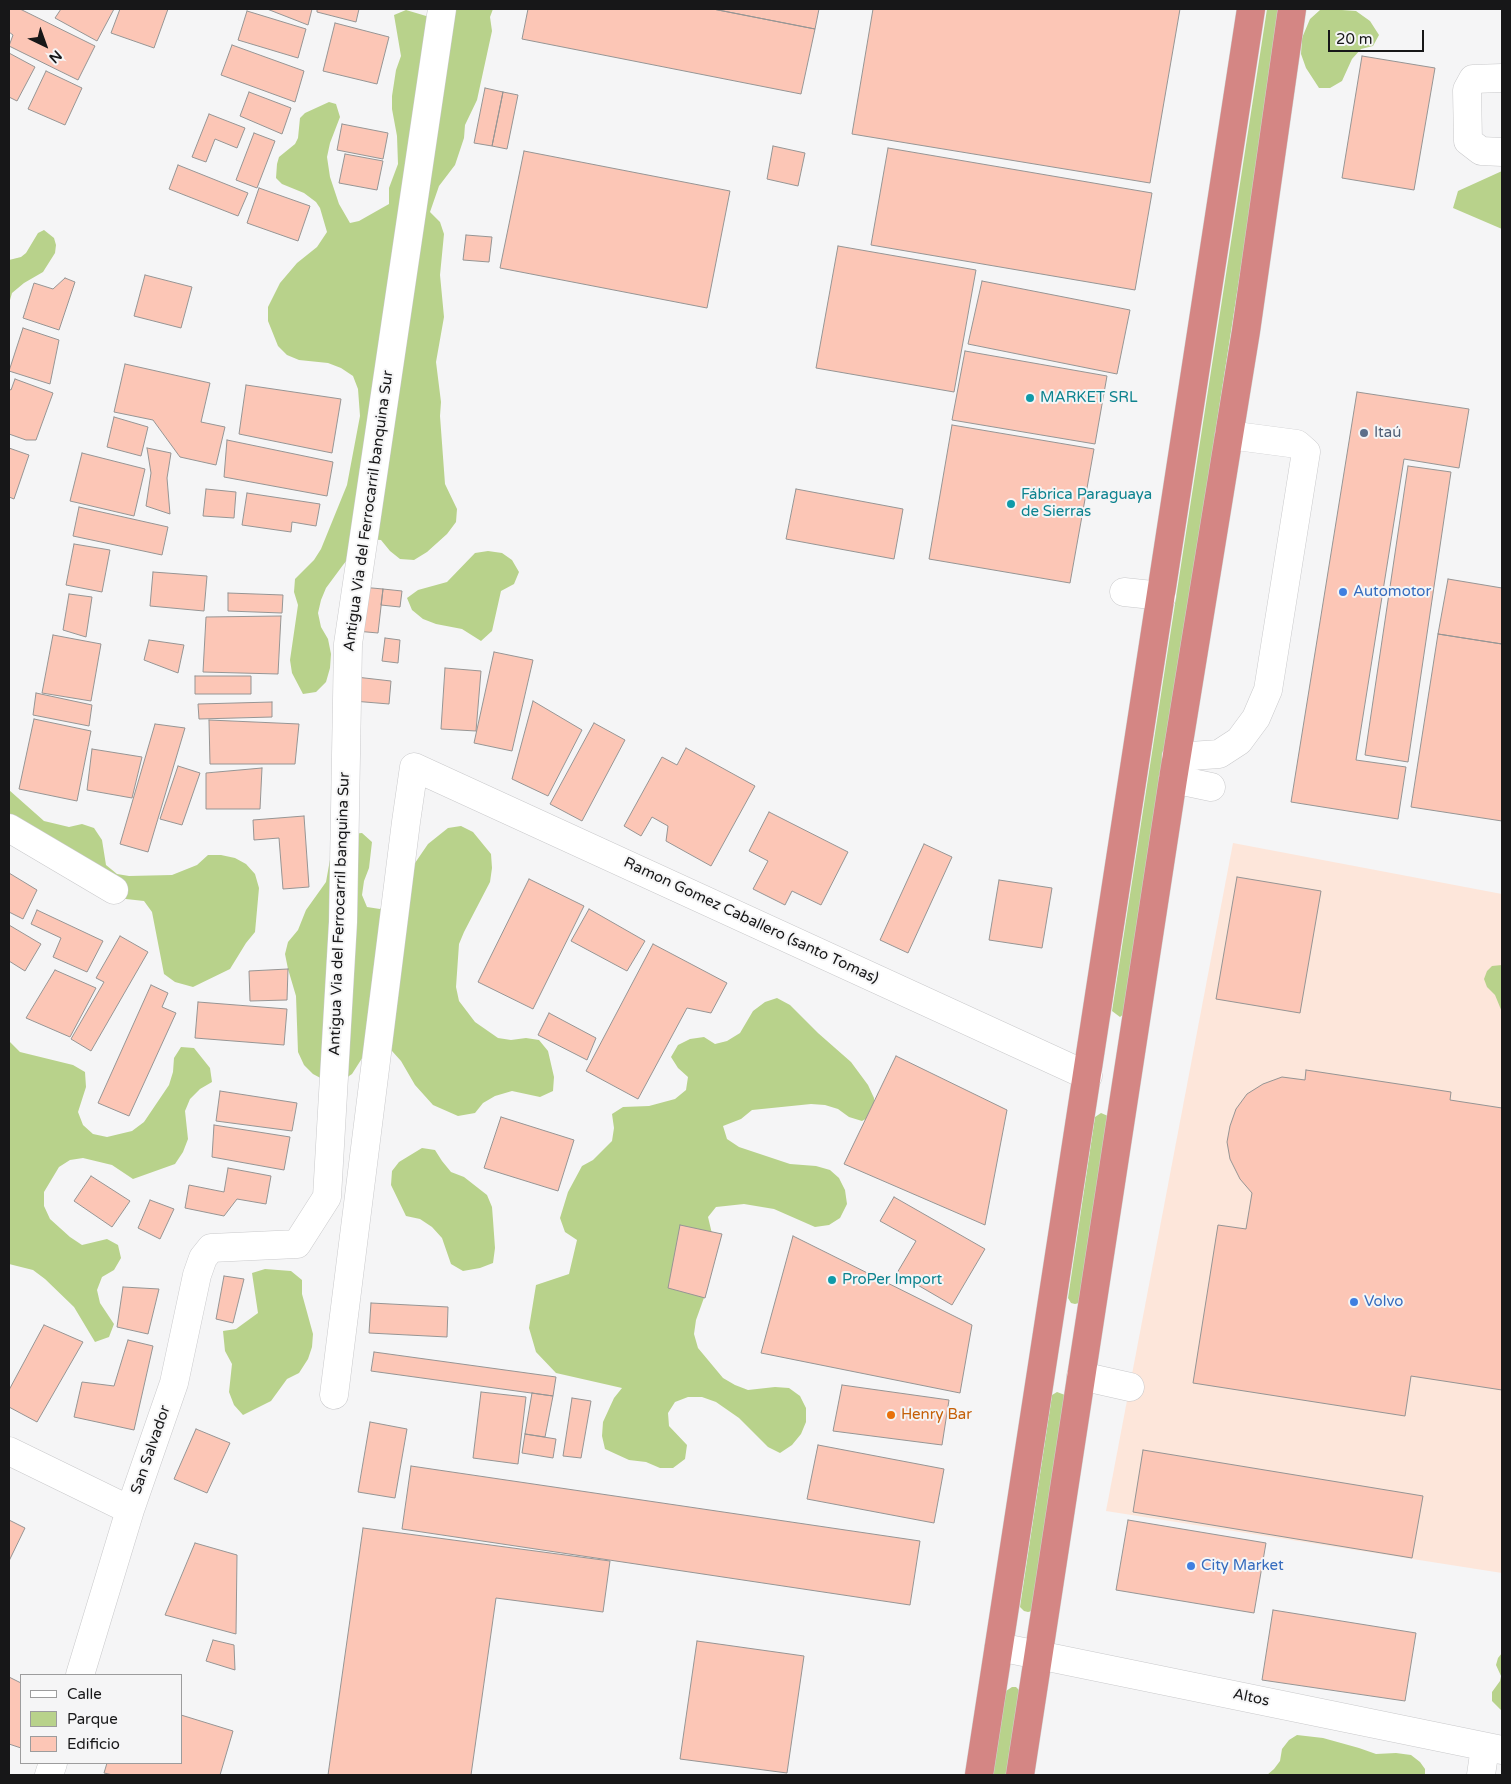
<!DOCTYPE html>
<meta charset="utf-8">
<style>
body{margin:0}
#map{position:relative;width:1511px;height:1784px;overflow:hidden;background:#f5f5f6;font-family:"Varela Round",sans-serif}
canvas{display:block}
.frame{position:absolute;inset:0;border:10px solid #171718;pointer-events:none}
.legend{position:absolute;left:20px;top:1674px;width:162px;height:90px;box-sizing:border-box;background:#f5f5f6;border:1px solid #9c9c9d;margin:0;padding:6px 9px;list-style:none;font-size:15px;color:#171718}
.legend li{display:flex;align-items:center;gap:10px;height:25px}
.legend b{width:25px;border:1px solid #9c9c9d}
.north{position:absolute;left:20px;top:20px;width:50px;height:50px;-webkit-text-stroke:4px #f5f5f6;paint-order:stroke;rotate:138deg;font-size:14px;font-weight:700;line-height:20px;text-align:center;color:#171718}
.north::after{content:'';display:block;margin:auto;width:18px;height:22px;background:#171718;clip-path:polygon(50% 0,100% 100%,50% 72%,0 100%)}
.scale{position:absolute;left:1328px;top:30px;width:96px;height:22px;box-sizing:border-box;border:2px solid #171718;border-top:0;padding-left:6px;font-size:15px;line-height:18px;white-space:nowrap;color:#171718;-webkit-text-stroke:4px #f5f5f6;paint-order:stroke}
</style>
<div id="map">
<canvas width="1511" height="1784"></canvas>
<div class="frame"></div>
<ul class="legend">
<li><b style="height:6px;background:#fff"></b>Calle</li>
<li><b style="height:14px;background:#b8d28b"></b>Parque</li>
<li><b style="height:14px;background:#fcc6b6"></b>Edificio</li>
</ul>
<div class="north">N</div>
<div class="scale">20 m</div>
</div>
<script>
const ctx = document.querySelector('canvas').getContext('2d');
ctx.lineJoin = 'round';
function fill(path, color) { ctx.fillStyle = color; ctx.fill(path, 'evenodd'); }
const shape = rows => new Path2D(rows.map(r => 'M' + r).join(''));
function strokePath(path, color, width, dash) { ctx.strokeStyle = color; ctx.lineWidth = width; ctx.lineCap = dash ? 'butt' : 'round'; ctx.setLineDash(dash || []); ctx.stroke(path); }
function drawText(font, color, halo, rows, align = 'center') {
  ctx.font = font + ' "Varela Round",sans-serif'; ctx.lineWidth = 4; ctx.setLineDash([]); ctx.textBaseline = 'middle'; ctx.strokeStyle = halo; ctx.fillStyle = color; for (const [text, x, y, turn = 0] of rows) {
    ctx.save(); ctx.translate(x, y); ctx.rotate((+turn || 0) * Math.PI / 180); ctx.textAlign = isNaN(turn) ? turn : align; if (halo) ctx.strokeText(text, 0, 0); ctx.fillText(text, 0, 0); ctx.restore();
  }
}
const commercial = shape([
 [1233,843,1502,894,1502,1573,1106,1511]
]);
const green = shape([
 [451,9,493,9,490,17,492,31,477,100,465,125,464,138,455,165,439,186,430,212,440,222,444,234,440,275,444,317,436,362,441,402,440,416,445,484,457,509,456,522,447,534,427,552,414,560,400,559,390,551,381,540,364,539,343,565,326,588,321,600,318,613,321,627,328,639,331,654,330,668,326,682,316,692,303,694,292,673,290,660,298,605,294,592,295,579,314,560,321,549,347,485,360,416,358,389,353,376,341,368,328,363,299,360,287,355,278,346,268,321,268,307,280,283,297,263,317,247,327,232,320,208,316,202,304,193,282,184,276,178,277,164,279,157,295,144,298,138,300,118,305,113,329,102,336,104,340,117,330,143,327,157,330,177,339,204,350,223,359,221,389,204,389,188,398,164,397,136,392,109,392,96,396,70,401,56,394,15,406,10,443,21],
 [1267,9,1280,9,1281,10,1125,1013,1120,1017,1112,1011],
 [1328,9,1356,11,1370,21,1379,35,1373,46,1361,49,1352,59,1342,81,1330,88,1319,88,1306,68,1301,54,1302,38,1310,19,1320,10],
 [1502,171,1502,229,1453,208,1458,191],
 [44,230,54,238,56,245,55,253,43,272,24,283,12,293,10,300,9,318,9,260,21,257,26,253,38,233],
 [488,551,502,553,512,560,519,572,514,584,501,591,492,631,481,641,462,629,436,624,423,619,412,610,407,598,418,590,447,582,475,553],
 [9,790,44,821,69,827,82,824,94,828,102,840,106,865,117,874,129,876,172,875,197,865,208,855,221,855,235,858,246,864,255,874,259,888,255,932,246,943,230,969,193,987,175,982,164,974,152,912,144,901,117,898,9,832],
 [461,826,473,832,491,854,492,868,490,882,464,932,459,944,456,987,459,1001,475,1022,498,1038,511,1040,526,1038,539,1040,548,1051,554,1077,553,1091,540,1097,512,1091,495,1096,483,1103,475,1113,458,1116,433,1105,415,1085,401,1061,392,1051,378,1045,366,1052,352,1074,340,1082,326,1081,313,1074,304,1065,298,1052,296,996,288,969,285,954,288,942,298,930,306,910,326,882,331,854,349,834,362,833,372,842,369,868,364,881,362,895,367,907,380,909,389,901,428,844,448,828],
 [1502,965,1502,1012,1495,995,1487,987,1484,979,1487,971,1492,966],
 [777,998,790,1005,818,1033,851,1062,868,1085,874,1098,875,1114,862,1121,849,1117,838,1109,825,1105,811,1104,752,1110,741,1119,723,1126,727,1139,739,1147,790,1164,816,1166,830,1170,839,1178,845,1190,847,1204,840,1218,829,1225,815,1227,774,1209,744,1204,716,1207,708,1217,714,1242,705,1295,696,1320,694,1334,698,1348,723,1378,735,1385,748,1390,775,1387,789,1388,800,1396,806,1408,806,1422,801,1434,792,1445,780,1453,768,1447,739,1418,716,1402,702,1397,688,1397,675,1402,668,1413,669,1426,687,1445,685,1459,673,1468,660,1468,646,1462,629,1460,605,1449,602,1436,603,1422,614,1398,622,1388,556,1373,536,1352,529,1328,536,1285,569,1274,577,1240,565,1232,560,1218,568,1192,582,1166,593,1160,612,1141,614,1128,612,1114,623,1107,649,1106,675,1099,686,1090,688,1077,678,1068,671,1057,678,1045,690,1039,704,1037,715,1044,727,1041,740,1033,753,1011,765,1002],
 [9,1041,20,1052,73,1065,85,1072,86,1087,78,1112,83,1125,93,1134,107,1137,132,1131,144,1122,169,1085,173,1072,174,1058,181,1047,194,1048,210,1068,212,1082,200,1089,190,1099,185,1111,188,1139,183,1152,175,1164,133,1179,112,1165,83,1158,70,1160,59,1167,44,1192,44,1206,50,1219,70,1237,82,1245,107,1239,118,1245,121,1258,114,1270,102,1277,97,1290,100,1303,114,1324,109,1337,95,1342,74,1307,45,1279,33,1270,9,1264],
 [1101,1113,1108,1116,1079,1303,1075,1304,1071,1303,1068,1298,1095,1117],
 [422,1148,435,1150,442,1161,451,1172,464,1177,487,1195,492,1207,493,1220,495,1248,493,1263,480,1268,463,1271,451,1264,442,1238,432,1227,420,1219,406,1216,391,1185,392,1171,399,1162],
 [265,1269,291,1271,302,1280,302,1294,313,1334,312,1347,308,1359,299,1373,287,1379,271,1401,243,1415,234,1405,229,1392,232,1364,225,1351,223,1331,236,1329,258,1313,252,1273],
 [1057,1392,1065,1395,1032,1611,1028,1612,1024,1611,1020,1607,1052,1395],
 [1502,1653,1502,1711,1492,1701,1492,1692,1500,1681,1501,1676,1496,1665,1498,1658],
 [1012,1687,1016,1687,1020,1691,1008,1775,993,1775,1006,1691],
 [1297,1735,1323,1738,1359,1748,1376,1754,1396,1753,1411,1755,1420,1762,1425,1769,1425,1775,1267,1775,1274,1769,1280,1761,1282,1749,1289,1740]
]);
const building = shape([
 [9,9,20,9,95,46,78,80,9,46,13,35,9,32,9,9],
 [61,9,114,9,97,41,55,18,61,9],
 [120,9,168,9,154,48,111,33,120,9],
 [267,9,312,9,308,25,267,9],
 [317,9,359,9,356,22,317,12,317,9],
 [528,9,713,9,815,29,801,94,522,39,528,9],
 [713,9,819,9,815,29,713,9],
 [873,9,1180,9,1150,183,852,134,873,9],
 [247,11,306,29,298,58,238,40,247,11],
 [335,23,389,37,377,84,323,71,335,23],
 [232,45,304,71,295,102,221,75,232,45],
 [9,53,35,67,17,101,9,97,9,53],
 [1362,56,1435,68,1414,190,1342,178,1362,56],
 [46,71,82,88,65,125,28,109,46,71],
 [485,88,503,92,492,146,474,143,485,88],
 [249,92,291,108,282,134,240,116,249,92],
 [503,92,518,95,507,149,492,146,503,92],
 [209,114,245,128,237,148,215,139,206,162,192,157,209,114],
 [342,124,388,133,383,159,337,150,342,124],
 [254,133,275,141,257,188,236,180,254,133],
 [773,146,805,153,798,186,767,179,773,146],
 [888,148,1152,193,1135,290,871,245,888,148],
 [524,151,730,191,707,308,500,268,524,151],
 [345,154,383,161,377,190,339,183,345,154],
 [178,165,248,193,238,216,169,189,178,165],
 [259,188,310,206,298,241,247,223,259,188],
 [466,235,492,237,489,262,463,260,466,235],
 [838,246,976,270,954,392,816,368,838,246],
 [145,275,192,287,181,328,134,316,145,275],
 [65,278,75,282,59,330,23,318,34,283,53,289,65,278],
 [982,281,1130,310,1117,374,968,344,982,281],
 [23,328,59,340,50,384,9,371,23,328],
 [965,351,1107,376,1095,444,952,420,965,351],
 [125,364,210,383,201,422,225,427,216,465,180,457,153,420,114,412,125,364],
 [15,379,53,393,36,440,26,440,9,434,9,389,11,390,15,379],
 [246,385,341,399,332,453,239,434,246,385],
 [1357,392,1469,409,1459,468,1404,459,1356,760,1406,767,1398,819,1291,802,1357,392],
 [114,417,148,427,141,456,107,447,114,417],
 [952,425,1094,449,1070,583,929,559,952,425],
 [227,440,333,462,327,496,224,477,227,440],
 [9,448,29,455,14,499,9,497,9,448],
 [147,448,171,453,167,478,170,514,146,506,151,473,147,448],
 [82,453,145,469,134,516,70,501,82,453],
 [1408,466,1451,472,1408,762,1365,755,1408,466],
 [206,489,236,492,234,518,203,516,206,489],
 [796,489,903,509,894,559,786,539,796,489],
 [247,493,320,504,316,526,292,522,291,532,242,525,247,493],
 [79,507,168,527,162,555,73,536,79,507],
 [74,544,110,550,102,592,66,585,74,544],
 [153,572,207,576,204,611,150,606,153,572],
 [1448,579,1502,588,1502,644,1438,634,1448,579],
 [361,587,383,589,378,633,356,631,361,587],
 [383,589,402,591,400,607,381,605,383,589],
 [228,593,283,595,282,613,228,611,228,593],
 [69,594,92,597,86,637,63,630,69,594],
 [281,616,278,674,203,672,206,617,281,616],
 [1438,634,1502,644,1502,821,1411,807,1438,634],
 [53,635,101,644,91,701,42,693,53,635],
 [385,638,400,640,398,663,382,661,385,638],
 [149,640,184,645,178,673,144,660,149,640],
 [494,652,533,660,512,751,474,743,494,652],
 [445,668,481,671,476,731,441,729,445,668],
 [195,676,251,676,251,694,195,694,195,676],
 [356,677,391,681,389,704,353,701,356,677],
 [36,693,92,705,89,726,33,715,36,693],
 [533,701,582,730,548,796,512,779,533,701],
 [272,702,272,717,199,719,198,704,272,702],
 [34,719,91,731,77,801,19,789,34,719],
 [209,720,299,724,295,764,210,764,209,720],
 [594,723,625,740,582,821,550,804,594,723],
 [155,724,185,728,148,852,120,844,155,724],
 [686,748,755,786,711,866,666,841,668,826,652,817,641,836,624,826,662,757,677,765,686,748],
 [92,749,142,757,132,798,87,790,92,749],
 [178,766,200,773,182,825,160,819,178,766],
 [262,768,260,809,206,809,206,773,262,768],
 [769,812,848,852,821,905,792,891,785,905,753,889,768,861,749,851,769,812],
 [304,816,309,887,283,889,279,838,254,840,253,820,304,816],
 [924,844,952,857,908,953,880,940,924,844],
 [9,873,37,890,23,919,9,912,9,873],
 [1237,877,1321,891,1300,1013,1216,999,1237,877],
 [529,879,584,906,533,1009,478,982,529,879],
 [999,880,1052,888,1042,948,989,940,999,880],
 [589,909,645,941,627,971,571,941,589,909],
 [37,910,103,941,87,972,53,957,61,938,31,924,37,910],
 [9,925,41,944,25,971,9,961,9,925],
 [120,936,148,952,91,1051,71,1039,104,982,96,978,120,936],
 [653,944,727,983,711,1013,687,1008,638,1099,586,1071,653,944],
 [288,969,287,1000,250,1001,249,971,288,969],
 [55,970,96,988,70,1037,26,1018,55,970],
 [151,985,168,993,162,1007,176,1013,129,1116,98,1103,151,985],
 [198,1002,287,1009,284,1045,195,1038,198,1002],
 [549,1013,596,1038,587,1060,538,1035,549,1013],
 [896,1056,1007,1110,985,1225,844,1164,896,1056],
 [1306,1070,1451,1092,1450,1100,1502,1108,1502,1390,1411,1376,1405,1416,1193,1383,1218,1225,1246,1229,1252,1193,1240,1179,1230,1159,1227,1142,1230,1126,1236,1109,1247,1094,1263,1084,1282,1077,1305,1080,1306,1070],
 [220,1091,297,1103,292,1131,216,1121,220,1091],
 [501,1117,574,1140,558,1191,484,1168,501,1117],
 [214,1125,290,1137,284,1170,212,1157,214,1125],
 [228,1168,271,1176,266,1204,237,1199,224,1216,185,1208,189,1185,224,1192,228,1168],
 [91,1176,130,1201,112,1227,74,1201,91,1176],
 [894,1197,985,1249,952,1305,897,1273,916,1241,880,1221,894,1197],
 [150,1200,174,1209,160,1239,138,1228,150,1200],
 [680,1225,722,1234,705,1298,668,1288,680,1225],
 [793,1236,972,1325,960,1393,761,1353,793,1236],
 [224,1276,244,1279,233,1323,216,1319,224,1276],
 [123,1287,159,1289,148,1334,117,1327,123,1287],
 [371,1303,448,1307,447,1337,369,1333,371,1303],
 [44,1325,83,1342,37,1422,9,1407,9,1390,44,1325],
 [128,1340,153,1346,134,1430,74,1417,82,1382,114,1386,128,1340],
 [374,1352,556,1377,553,1396,371,1371,374,1352],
 [842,1385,949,1400,942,1445,833,1431,842,1385],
 [481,1392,526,1397,518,1464,473,1458,481,1392],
 [532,1393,553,1396,545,1437,525,1434,532,1393],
 [572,1398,591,1401,581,1458,563,1456,572,1398],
 [370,1422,407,1429,395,1498,358,1492,370,1422],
 [196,1429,230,1443,207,1493,174,1479,196,1429],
 [525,1434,556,1439,553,1458,522,1453,525,1434],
 [818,1445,944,1469,934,1523,807,1499,818,1445],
 [1143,1450,1423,1496,1412,1558,1133,1512,1143,1450],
 [411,1466,920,1541,910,1605,402,1529,411,1466],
 [9,1520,25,1528,9,1561,9,1520],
 [1128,1520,1266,1543,1254,1613,1116,1590,1128,1520],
 [363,1528,610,1561,603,1612,496,1598,471,1775,328,1775,363,1528],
 [195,1543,237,1555,236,1634,165,1615,195,1543],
 [1273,1610,1416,1633,1405,1701,1262,1680,1273,1610],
 [213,1640,234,1645,235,1670,206,1661,213,1640],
 [697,1641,804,1656,787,1773,680,1759,697,1641],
 [9,1677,21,1683,21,1748,9,1744,9,1677],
 [181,1715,233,1731,220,1775,113,1775,104,1773,107,1763,181,1763,181,1715]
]);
const minor = shape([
 [1502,78,1473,79,1467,90,1468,141,1481,151,1502,152],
 [1124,592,1162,596],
 [1176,757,1219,754,1239,741,1256,718,1268,690,1306,452,1297,444,1229,435],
 [1173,779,1211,787],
 [9,828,114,890],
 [1081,1376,1130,1387],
 [334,1395,406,822,414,767,1088,1076],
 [9,1451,130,1510],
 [999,1647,1502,1750],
 [80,1675,130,1510,174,1383,197,1275,203,1258,211,1248,297,1244,327,1197,343,922,348,644,442,9],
 [49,1775,53,1763],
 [1481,1775,1485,1747]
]);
const highway = shape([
 [979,1775,1251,9],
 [1020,1775,1173,779,1246,331,1292,9]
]);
const markers = [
 [1030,398,5,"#0f9aa8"],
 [1364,433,5,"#5c6f8a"],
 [1011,504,5,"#0f9aa8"],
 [1343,592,5,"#3f7fe0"],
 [832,1280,5,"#0f9aa8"],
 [1354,1302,5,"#3f7fe0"],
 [891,1415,5,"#e8710a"],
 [1191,1566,5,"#3f7fe0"]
];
const cultureNames = [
 ["MARKET SRL",1040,398],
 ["Fábrica Paraguaya",1021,495],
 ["de Sierras",1021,512],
 ["ProPer Import",842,1280]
];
const serviceNames = [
 ["Itaú",1374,433]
];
const streetNames = [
 ["Antigua Via del Ferrocarril banquina Sur",369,511,-82],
 ["Antigua Via del Ferrocarril banquina Sur",340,914,-88],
 ["Ramon Gomez Caballero (santo Tomas)",751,921,25],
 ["San Salvador",151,1450,-71],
 ["Altos",1251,1698,12]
];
const shopNames = [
 ["Automotor",1353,592],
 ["Volvo",1364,1302],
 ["City Market",1201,1566]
];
const foodNames = [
 ["Henry Bar",901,1415]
];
fill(commercial, '#fde6da');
fill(green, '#b8d28b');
fill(building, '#fcc6b6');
strokePath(building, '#969594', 1);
strokePath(minor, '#c9c9cb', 29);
strokePath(highway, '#d1d1d1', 29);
strokePath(minor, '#fff', 28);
strokePath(highway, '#d48684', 28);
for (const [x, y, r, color] of markers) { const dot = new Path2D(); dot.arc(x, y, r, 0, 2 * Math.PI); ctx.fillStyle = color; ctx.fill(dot); strokePath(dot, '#f5f5f6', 2); }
drawText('15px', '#0d838f', '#f5f5f6', cultureNames, 'left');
drawText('15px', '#4e5e75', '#f5f5f6', serviceNames, 'left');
drawText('15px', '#171718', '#f5f5f6', streetNames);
drawText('15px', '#366cbe', '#f5f5f6', shopNames, 'left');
drawText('15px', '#c56008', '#f5f5f6', foodNames, 'left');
</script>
